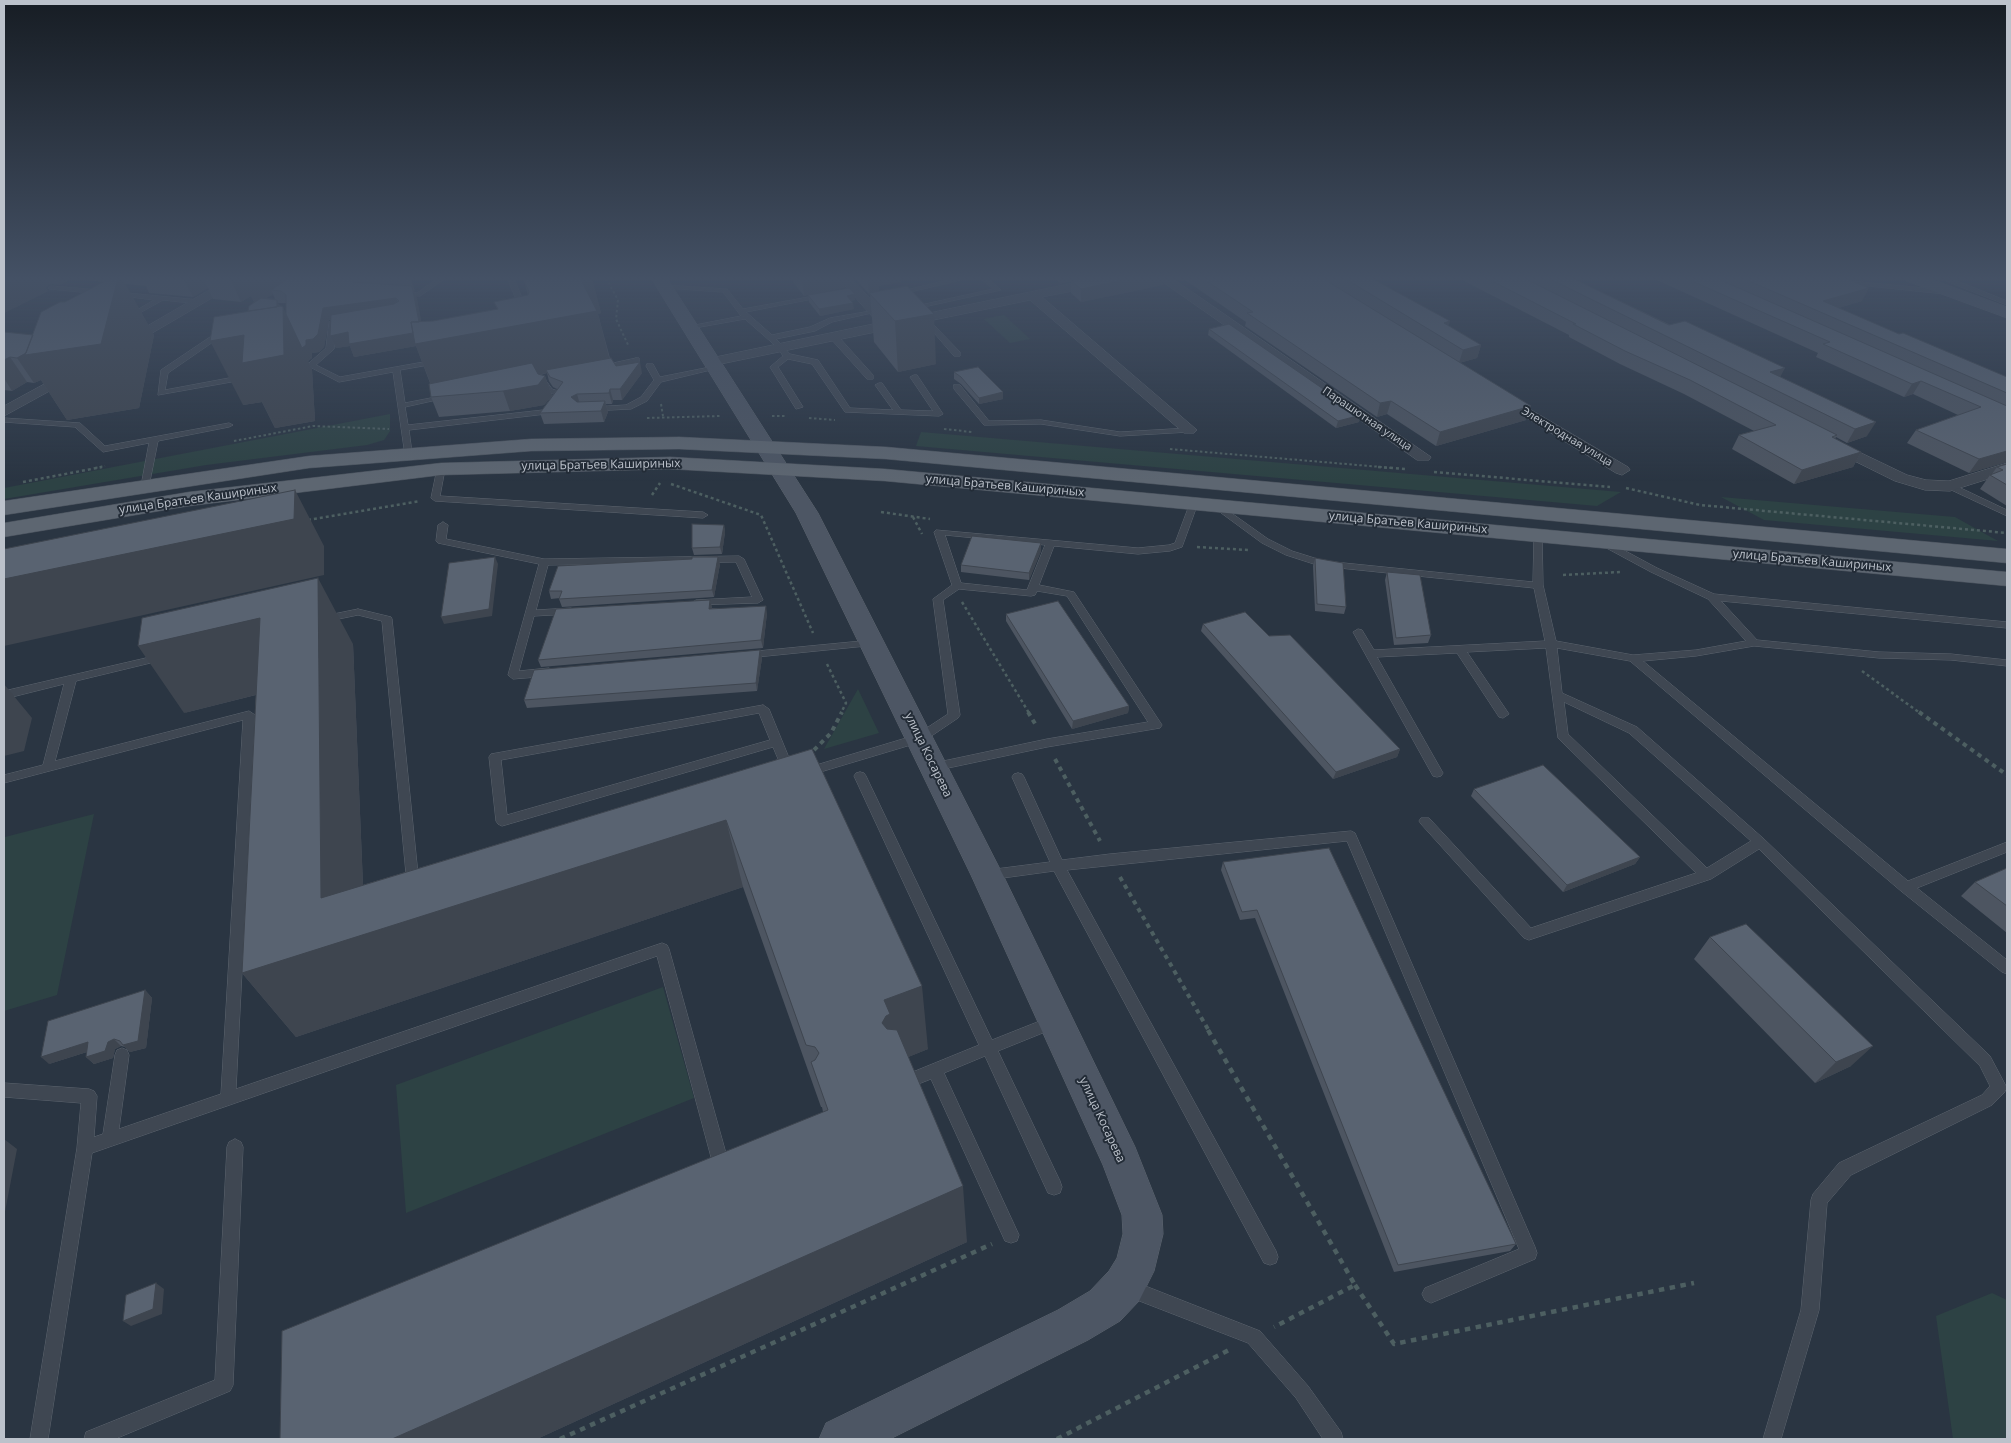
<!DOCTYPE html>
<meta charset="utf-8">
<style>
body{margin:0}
#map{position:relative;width:2011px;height:1443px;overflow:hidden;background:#2a3542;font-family:"Open Sans",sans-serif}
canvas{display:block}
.frame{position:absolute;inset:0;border:5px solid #bcc2cb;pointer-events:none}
</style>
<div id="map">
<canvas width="2011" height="1443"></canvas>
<div class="frame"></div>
</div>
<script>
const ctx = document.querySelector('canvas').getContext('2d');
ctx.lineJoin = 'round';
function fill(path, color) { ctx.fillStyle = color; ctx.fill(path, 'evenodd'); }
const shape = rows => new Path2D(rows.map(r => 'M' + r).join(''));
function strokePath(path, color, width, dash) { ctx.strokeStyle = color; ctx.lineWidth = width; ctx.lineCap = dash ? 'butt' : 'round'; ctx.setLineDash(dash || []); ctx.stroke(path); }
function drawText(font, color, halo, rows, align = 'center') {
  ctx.font = font + ' "Open Sans",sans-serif'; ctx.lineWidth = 4; ctx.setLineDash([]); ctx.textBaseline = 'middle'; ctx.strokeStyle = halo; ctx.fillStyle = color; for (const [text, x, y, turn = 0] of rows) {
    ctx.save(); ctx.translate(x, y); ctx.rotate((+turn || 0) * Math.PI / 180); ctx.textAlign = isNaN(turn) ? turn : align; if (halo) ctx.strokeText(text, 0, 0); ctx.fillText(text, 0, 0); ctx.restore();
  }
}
const green = shape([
 [1004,315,1030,339,1010,343,984,319],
 [390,414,390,431,384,440,367,445,206,465,4,499,4,488],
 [921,432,1621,492,1597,506,916,446],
 [1721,497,1955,517,1998,541,1764,520],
 [858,689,879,733,824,749],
 [94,814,57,995,4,1011,5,837],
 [663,987,694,1098,406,1213,396,1085],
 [1992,1293,2007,1300,2007,1439,1953,1439,1936,1316]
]);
const pathFar3 = shape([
 [606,278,618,300,616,319,629,347],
 [661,404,663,416],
 [772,416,785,416],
 [647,418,720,416],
 [809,418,835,420],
 [944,429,972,432],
 [234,441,313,426,389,429],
 [1170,449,1393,468],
 [95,468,105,466]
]);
const pathFar2 = shape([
 [1378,467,1406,469],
 [1434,472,1610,487],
 [23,482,102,467],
 [671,484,761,515,813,633],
 [1626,488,1700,505,2007,533],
 [652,495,660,483],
 [881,512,930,519],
 [913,517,922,534],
 [308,520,420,501],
 [1197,547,1248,550],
 [1563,575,1620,572],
 [962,602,1029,713],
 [827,664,846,703,841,713],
 [1862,671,1920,713]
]);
const pathFar1 = shape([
 [1028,712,1037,727],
 [1919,712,2007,775],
 [814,750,831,733,842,712],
 [1055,759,1100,841],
 [1120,877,1209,1031]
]);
const path = shape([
 [1208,1030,1355,1285,1274,1327],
 [1355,1285,1394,1344,1694,1283],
 [560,1439,992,1244],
 [1057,1439,1229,1350]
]);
const lane = shape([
 [438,278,446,278,420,296,400,295,397,293,400,291,417,293,438,278],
 [507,278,514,278,527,311,526,312,521,311,507,278],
 [955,278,970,278,897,295,894,293,955,278],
 [980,278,988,278,1001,290,910,310,907,308,993,289,980,278],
 [1934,278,1950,278,2007,301,2007,305,1943,280,1925,285,1922,283,1934,278],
 [1841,280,1945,290,1948,292,1945,294,1839,283,1839,281,1841,280],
 [664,285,727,289,743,309,825,294,826,295,823,297,746,312,772,335,810,327,830,318,876,310,876,312,832,322,815,331,776,339,790,354,818,360,850,408,893,410,875,385,879,383,882,383,901,410,933,411,910,377,914,375,917,375,943,414,939,416,845,412,812,364,788,359,778,367,803,407,796,409,770,367,783,356,778,348,745,319,689,329,685,327,741,316,723,292,662,288,661,287,664,285],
 [51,286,101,290,104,292,101,294,49,289,48,288,51,286],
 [117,292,199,300,202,302,199,304,163,300,127,320,123,318,125,317,154,300,115,295,115,293,117,292],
 [922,317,926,317,960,352,960,356,954,356,922,319,922,317],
 [329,322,336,324,334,349,316,365,340,377,440,359,440,363,400,370,405,403,446,395,450,397,405,407,408,425,543,410,555,394,546,393,537,380,541,378,544,378,552,389,564,393,549,414,546,414,409,430,412,453,411,455,405,455,393,372,339,382,310,367,295,369,291,367,309,363,326,348,329,322],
 [219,331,226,333,168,373,165,390,245,375,249,377,248,379,158,395,161,370,219,331],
 [831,335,837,335,873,375,873,379,867,379,831,339,831,335],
 [636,358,639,358,639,362,599,369,595,367,636,358],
 [647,364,653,364,660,377,715,366,719,368,661,382,647,401,631,409,589,411,589,407,592,407,626,405,641,397,654,380,646,366,647,364],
 [954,385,960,385,989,421,1041,420,1120,432,1189,428,1193,430,1189,432,1120,436,1041,424,987,425,984,425,954,389,954,385],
 [4,418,80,423,105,446,229,423,233,425,229,427,158,441,149,486,145,489,141,486,149,443,103,452,75,427,4,422,4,418],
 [441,466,445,469,440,496,703,512,708,515,703,518,435,501,431,498,437,469,441,466],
 [1950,483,2007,510,2007,516,1947,488,1946,486,1950,483],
 [1194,500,1198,503,1182,547,1170,551,1138,554,1054,546,1039,585,1074,592,1160,722,1162,725,1160,728,1047,747,934,771,930,770,928,767,930,764,934,763,1047,739,1148,722,1067,596,1037,591,1035,595,1031,596,959,589,943,600,960,715,958,718,924,741,807,776,803,775,801,772,803,769,916,735,948,714,933,599,952,585,934,532,936,530,1138,548,1169,545,1175,543,1190,503,1194,500],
 [945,535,1045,545,1027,590,961,583,945,535],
 [1216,502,1268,539,1292,551,1324,561,1533,582,1534,535,1536,533,1542,533,1543,585,1556,641,1633,655,1696,650,1746,641,1708,599,1651,572,1599,544,1599,540,1605,540,1657,568,1714,594,2007,622,2007,628,1721,601,1757,640,1879,652,1951,654,2007,660,2007,666,1951,660,1879,658,1754,646,1696,656,1643,661,1908,881,2007,842,2007,852,1917,888,2007,960,2007,974,2002,972,1901,891,1630,661,1557,648,1562,693,1637,727,1764,839,1990,1056,2007,1088,2004,1093,1992,1105,1851,1175,1827,1203,1819,1310,1781,1439,1763,1439,1801,1310,1811,1200,1813,1194,1839,1163,1982,1095,1990,1086,1980,1066,1759,849,1711,879,1529,940,1524,938,1421,824,1419,821,1421,818,1429,818,1531,928,1696,873,1558,738,1546,648,1467,652,1509,714,1503,718,1499,717,1457,653,1377,657,1443,773,1441,776,1437,777,1433,776,1353,632,1358,629,1362,630,1374,650,1545,641,1534,588,1320,566,1286,555,1262,543,1213,507,1213,503,1216,502],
 [1564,702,1629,733,1751,841,1707,868,1568,734,1564,702],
 [443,522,448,525,446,539,544,559,739,556,744,559,763,600,758,603,692,605,691,603,696,600,752,597,736,562,548,565,536,610,571,608,576,611,571,614,534,616,519,671,549,668,554,672,549,676,513,679,508,675,539,564,438,543,436,541,438,525,443,522],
 [358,609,391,617,392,619,419,884,418,888,413,889,408,888,407,884,382,621,358,615,324,622,319,619,324,616,358,609],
 [872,640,877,643,876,645,747,658,742,655,747,652,872,640],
 [163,654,168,657,167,659,76,681,55,761,249,711,255,715,236,1089,662,943,667,945,669,949,727,1157,725,1162,719,1165,713,1162,711,1157,657,956,92,1153,48,1439,30,1439,77,1148,81,1103,4,1097,4,1083,89,1089,94,1091,97,1096,94,1137,103,1134,115,1055,117,1050,122,1048,127,1050,129,1055,119,1129,221,1094,243,720,4,783,4,775,43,765,64,684,4,699,4,691,163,654],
 [763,705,769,709,794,770,792,773,784,773,773,747,502,826,498,824,496,821,489,757,491,754,763,705],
 [759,713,770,740,507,815,501,760,759,713],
 [860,772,864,773,866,776,992,1040,1055,1015,1060,1016,1062,1021,1060,1026,998,1051,1060,1181,1062,1187,1060,1193,1054,1195,1048,1193,985,1056,944,1073,1019,1235,1017,1241,1011,1243,1005,1241,931,1079,903,1090,898,1088,895,1083,898,1078,979,1045,854,776,856,773,860,772],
 [1018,773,1022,774,1024,777,1062,860,1110,854,1351,831,1355,833,1535,1247,1537,1253,1535,1259,1431,1303,1425,1300,1422,1294,1425,1288,1519,1249,1347,841,1067,870,1276,1251,1278,1257,1276,1263,1270,1265,1264,1263,1054,871,988,880,983,879,982,875,983,871,988,870,1050,862,1012,777,1014,774,1018,773],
 [235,1139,241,1142,243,1147,233,1385,230,1391,115,1439,84,1439,86,1432,215,1380,227,1147,229,1142,235,1139],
 [1130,1280,1260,1331,1308,1386,1341,1432,1343,1439,1323,1439,1296,1398,1248,1343,1124,1295,1121,1289,1124,1283,1130,1280]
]);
const street = shape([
 [230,278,246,278,130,346,120,346,118,343,230,278],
 [838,278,851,278,891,321,1097,278,1124,278,1118,282,1042,297,1197,430,1194,433,1184,433,1030,300,711,366,704,362,711,358,878,323,838,278],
 [1157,278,1172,278,1431,457,1429,460,1417,460,1157,278],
 [70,370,75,371,77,374,75,377,4,416,4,406,70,370],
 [1504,394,1628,467,1630,470,1622,475,1616,473,1499,401,1497,398,1504,394],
 [1834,440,1907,475,1926,480,1949,481,2007,463,2007,473,1950,491,1925,490,1895,481,1828,448,1826,445,1834,440]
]);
const secondary = shape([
 [651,278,667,278,818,513,1003,875,1135,1147,1162,1215,1163,1234,1154,1271,1139,1301,1120,1321,1088,1340,890,1439,819,1439,826,1423,1058,1310,1090,1291,1109,1271,1117,1258,1123,1234,1122,1215,1103,1165,971,875,796,513,651,278],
 [1904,278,1928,278,2007,307,2007,318,1906,281,1904,278]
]);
const primary = shape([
 [679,437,886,447,2007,549,2007,563,886,459,679,449,531,451,309,468,4,515,4,501,309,456,531,439,679,437],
 [670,457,885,469,2007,572,2007,586,885,481,670,469,441,475,189,506,4,537,4,523,189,492,441,463,670,457]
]);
const wall = shape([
 [4,278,412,278,411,279,415,291,414,291,417,299,421,321,433,321,497,309,494,302,528,295,523,278,592,278,601,313,598,314,610,358,616,366,642,373,622,400,613,400,612,404,606,404,608,412,604,422,544,424,540,413,557,389,553,387,549,381,547,373,541,375,545,376,552,396,544,405,510,411,439,417,431,397,430,383,416,346,354,357,350,346,336,348,330,336,331,320,329,320,324,347,319,352,312,353,312,358,308,361,312,370,315,421,275,428,262,402,243,405,248,311,254,302,251,296,241,302,213,299,208,288,193,297,149,293,146,286,125,284,154,335,139,408,67,420,41,380,34,383,27,382,12,391,4,390,4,332,33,335,65,302,104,282,72,279,60,285,50,284,46,288,48,291,4,313],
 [273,294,275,299,266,298],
 [278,303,286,303,286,314,280,306],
 [790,278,844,278,804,296],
 [854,278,900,278,901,282,879,286,879,291,936,364,898,372,874,342,870,295],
 [1054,278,1164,278,1163,285,1081,302,1071,293,1071,281,1060,284],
 [1176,278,1371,278,1449,326,1481,345,1477,358,1459,363,1526,420,1436,446,1387,414,1377,417,1245,326,1246,322,1185,280,1180,281],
 [1458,278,1572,278,1780,377,1867,436,1847,443,1836,437,1835,439,1861,452,1853,467,1794,484,1732,449,1739,435,1754,431,1684,394,1620,364,1569,337,1569,335],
 [1652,278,1844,278,1862,301,1838,308,1899,334,2007,377,2007,462,1969,473,1907,443,1916,430,1958,415,1913,394,1904,397,1816,357,1818,353],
 [808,295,855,300,851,301,854,309,820,316,809,302],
 [1209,329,1359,422,1336,428,1208,335],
 [954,372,1003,392,1003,399,979,404,961,384,954,379],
 [2007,464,2007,506,1980,489,1990,475,1992,474,1997,467],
 [724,525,725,532,722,554,694,555,692,548],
 [1041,551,1029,580,961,572,961,565],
 [1315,558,1346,607,1344,614,1315,611,1313,566],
 [720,564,714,597,562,607,559,599,560,598,551,599,549,591],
 [1387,572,1431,635,1428,643,1394,645,1385,580],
 [710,600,712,608,767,613,763,648,541,667,538,660],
 [1006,614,1129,706,1128,713,1072,729,1006,621],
 [1203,624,1269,636,1400,749,1397,757,1333,779,1201,631],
 [353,644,363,885,812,749,928,1049,908,1057,967,1242,537,1439,280,1439,823,1112,822,1107,821,1107,743,887,296,1037,242,973,256,695,184,713],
 [760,650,762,658,757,691,527,708,524,700],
 [1474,789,1640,857,1635,864,1563,892,1471,796],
 [1223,862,1516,1244,1510,1251,1394,1272,1255,918,1240,920,1221,870],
 [2007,868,2007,933,1961,896,1975,882],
 [1710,937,1851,1066,1815,1083,1694,959],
 [145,990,152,998,146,1048,130,1052,125,1047,121,1046,115,1049,113,1058,94,1064,86,1057,87,1052,49,1064]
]);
const shadedWall = shape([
 [4,278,46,278,50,284,46,288,48,291,4,313],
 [56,278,72,278,72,279,60,285],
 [118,278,122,278,154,335,139,408,67,420,41,380,34,383,17,358],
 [183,278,203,278,208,288,193,297],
 [230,278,290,278,271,290,273,294,256,305,251,296,241,302],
 [556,278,592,278,601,313,598,314,610,361,546,370,547,373,435,395,416,346,354,357,350,346,336,348,330,336,348,332,421,331,412,286,417,299,425,342,567,316],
 [802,278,844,278,845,288,804,296],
 [868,278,900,278,901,282,879,286,879,293,869,293,869,295],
 [1060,278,1085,278,1060,284],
 [1133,278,1164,278,1163,285,1081,302,1081,289],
 [1180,278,1185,278,1185,280,1180,281],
 [1869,288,1862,301,1821,313,1823,301],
 [855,294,855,300,847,302,847,296],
 [396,298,401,310,329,320,324,347,319,352,312,353,312,358,308,361,312,370,315,421,275,428,262,402,243,405,210,341,277,300,282,311,283,307,302,348,306,340,323,308],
 [853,303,854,309,820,316,819,309],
 [934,314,936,364,898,372,895,321],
 [1450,321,1446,334,1444,323],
 [1481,345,1477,358,1459,363,1463,350],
 [10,357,27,382,12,391,4,378,4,360],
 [640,362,642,373,622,400,620,389],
 [1785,368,1778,381,1770,372],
 [545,376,552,396,544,405,510,411,503,391],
 [1921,381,1913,394,1904,397,1912,384],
 [610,389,613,400,612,404,609,393],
 [1003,392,1003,399,979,404,979,398],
 [577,394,580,405,571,397],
 [605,401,608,412,604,422,601,411],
 [1391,401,1387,414,1377,417,1380,403],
 [1531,406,1526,420,1436,446,1440,432],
 [1361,415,1359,422,1336,428,1338,421],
 [1876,422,1867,436,1847,443,1855,429],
 [2007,451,2007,462,1969,473,1979,459],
 [1861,452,1853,467,1794,484,1802,470],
 [295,490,324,546,324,575,4,646,4,579],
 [724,525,725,532,722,554,720,547],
 [1041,543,1041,551,1029,580,1029,573],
 [495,557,498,564,492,616,444,624,441,617],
 [718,557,720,564,714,597,712,590],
 [318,578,353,644,365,934,726,820,743,887,296,1037,242,973,321,898],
 [710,600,712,608,711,616,709,609],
 [766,606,767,613,763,648,761,640],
 [260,618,299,684,184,713,138,646],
 [760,650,762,658,757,691,756,683],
 [4,684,32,718,24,751,4,756],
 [1129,706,1128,713,1072,729,1073,721],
 [1400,749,1397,757,1333,779,1336,772],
 [1640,857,1635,864,1563,892,1567,885],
 [922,986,928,1049,896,1062,882,1023,884,1000],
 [145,990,152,998,146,1048,130,1052,123,1045],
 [114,1039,121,1046,115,1049,113,1058,94,1064,86,1057,108,1042],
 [88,1042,96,1049,49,1064,41,1057],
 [1873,1046,1851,1066,1815,1083,1836,1062],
 [4,1139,17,1149,4,1217],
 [963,1186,967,1242,537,1439,392,1439],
 [156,1283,164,1289,162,1314,131,1326,123,1321]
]);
const building = shape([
 [111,278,118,278,101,344,25,355,41,312,60,302,65,302,111,278],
 [289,278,347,278,352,282,412,286,419,322,411,322,413,333,349,344,348,332,330,336,331,315,394,304,399,301,396,298,323,308,318,334,313,339,306,340,306,345,302,348,286,314,286,295,281,291,271,290,289,278],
 [523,278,580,278,597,311,415,344,411,322,433,321,498,309,494,302,528,295,529,292,523,278],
 [1083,278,1133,278,1081,289,1071,281,1083,278],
 [1202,278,1322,278,1531,406,1440,432,1391,401,1380,403,1247,313,1253,312,1202,278],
 [1344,278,1371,278,1450,321,1444,323,1481,345,1463,350,1344,278],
 [1486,278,1524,278,1837,435,1832,437,1861,452,1802,470,1739,435,1776,425,1690,380,1625,351,1573,324,1576,324,1486,278],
 [1548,278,1572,278,1669,325,1685,321,1785,368,1770,372,1876,422,1855,429,1548,278],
 [1685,278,1716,278,2007,406,2007,451,1979,459,1916,430,1981,407,1921,381,1912,384,1823,344,1830,342,1685,278],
 [1742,278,1755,278,1756,279,1759,278,1844,278,1869,288,1823,301,1899,334,1903,333,2007,377,2007,393,1742,278],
 [907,286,934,314,895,321,869,293,907,286],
 [849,288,855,294,847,296,853,303,819,309,808,295,849,288],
 [261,298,277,300,277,307,248,311,249,306,261,298],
 [281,306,283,307,284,355,242,363,244,335,210,341,214,317,281,306],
 [1229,324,1361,415,1338,421,1209,329,1229,324],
 [4,332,33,335,26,353,17,358,10,357,4,360,4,332],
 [611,358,616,366,640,362,620,389,610,389,609,393,577,394,571,397,577,402,605,401,601,411,540,413,563,382,550,377,546,370,611,358],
 [532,363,538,374,545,376,538,385,503,391,431,397,429,384,532,363],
 [978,367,1003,392,979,398,961,377,954,372,978,367],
 [2007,464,2007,485,1990,475,2003,470,1997,467,2007,464],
 [295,490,294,519,4,579,4,549,295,490],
 [692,524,724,525,720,547,692,548,692,524],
 [972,536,1041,543,1029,573,961,565,972,536],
 [495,557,489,609,441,617,449,563,495,557],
 [692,557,718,557,712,590,559,599,562,591,549,591,558,566,692,559,692,557],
 [1315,558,1343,563,1346,607,1317,604,1315,558],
 [1387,572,1420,575,1431,635,1396,638,1387,572],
 [318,578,321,898,812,749,922,986,884,1000,890,1014,886,1016,882,1023,887,1029,897,1030,963,1186,392,1439,280,1439,282,1331,828,1110,811,1062,815,1060,819,1053,815,1047,806,1045,726,820,242,973,260,618,138,646,142,618,318,578],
 [710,600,709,609,766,606,761,640,538,660,556,609,710,600],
 [1058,601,1129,706,1073,721,1006,614,1058,601],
 [1245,612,1269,636,1290,635,1400,749,1336,772,1203,624,1245,612],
 [760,650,756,683,524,700,534,670,760,650],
 [1543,765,1640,857,1567,885,1474,789,1543,765],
 [1329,848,1516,1244,1398,1265,1257,910,1242,912,1223,862,1329,848],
 [2007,868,2007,906,1975,882,2007,868],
 [1746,924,1873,1046,1836,1062,1710,937,1746,924],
 [145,990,138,1041,123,1045,120,1041,114,1039,108,1042,105,1051,86,1057,88,1042,41,1057,48,1021,145,990],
 [156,1283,153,1309,123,1321,126,1295,156,1283]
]);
const farStreetnames = [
 ["Парашютная улица",1367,419,34],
 ["Электродная улица",1567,437,31]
];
const streetNames = [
 ["улица Братьев Кашириных",601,465,-1],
 ["улица Братьев Кашириных",1005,486,5],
 ["улица Братьев Кашириных",198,499,-8],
 ["улица Братьев Кашириных",1408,523,5],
 ["улица Братьев Кашириных",1812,561,5],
 ["улица Косарева",928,755,64],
 ["улица Косарева",1102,1120,65]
];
fill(green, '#2d4244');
strokePath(lane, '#5d656f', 1);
strokePath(street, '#5d656f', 1);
strokePath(secondary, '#5d656f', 1);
strokePath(primary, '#48505b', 1);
strokePath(pathFar3, '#4d5f61', 2, [2.5, 2.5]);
strokePath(pathFar2, '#4d5f61', 2.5, [3, 3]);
strokePath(pathFar1, '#4d5f61', 4, [4.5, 4.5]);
strokePath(path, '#4d5f61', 4.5, [5.5, 5.5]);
fill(lane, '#3f4752');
fill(street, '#3f4752');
fill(secondary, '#4d5664');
fill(primary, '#5d6671');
fill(wall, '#4d5561');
fill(shadedWall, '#3e454f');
fill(building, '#596371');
strokePath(building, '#3e454f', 1);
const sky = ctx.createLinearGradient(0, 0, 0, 481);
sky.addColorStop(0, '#171d24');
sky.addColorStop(0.58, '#445165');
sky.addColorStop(1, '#44516500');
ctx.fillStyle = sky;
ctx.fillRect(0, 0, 2011, 481);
drawText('11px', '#bcc2cb', '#232c37', farStreetnames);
drawText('12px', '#bcc2cb', '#232c37', streetNames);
</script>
